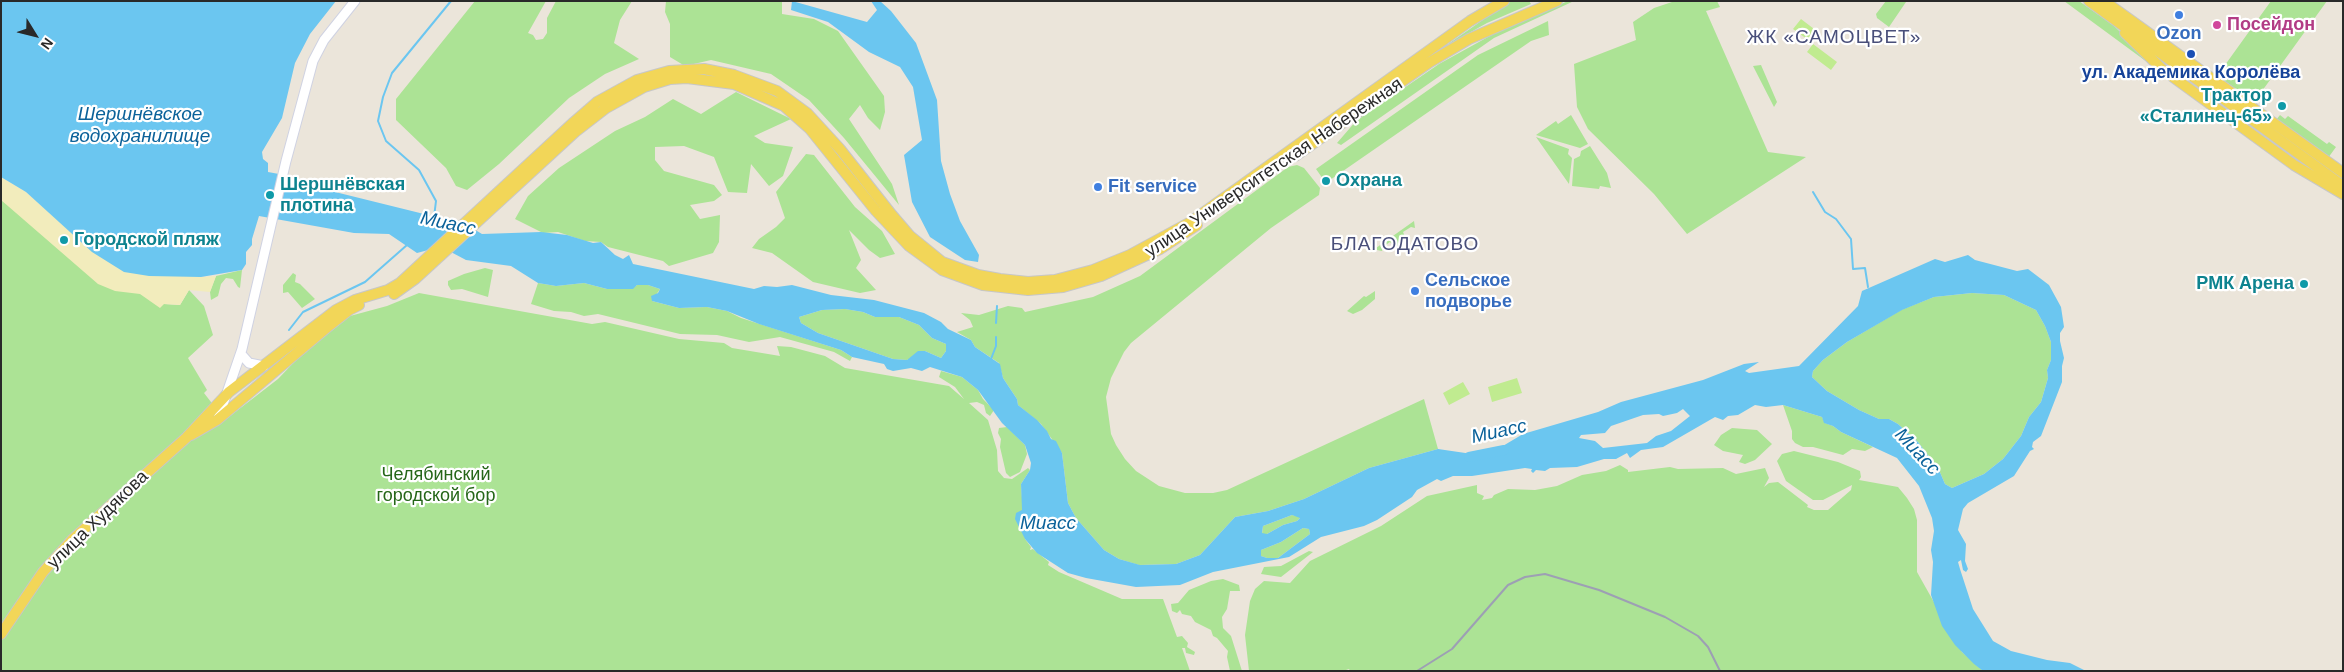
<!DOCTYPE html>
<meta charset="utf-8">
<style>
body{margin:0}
#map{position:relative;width:2344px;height:672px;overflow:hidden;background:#ebe5da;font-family:Helvetica,sans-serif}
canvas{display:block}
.frame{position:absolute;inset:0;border:2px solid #292929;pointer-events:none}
.north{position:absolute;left:10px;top:10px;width:50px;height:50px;-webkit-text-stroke:4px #fff;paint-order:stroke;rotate:126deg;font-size:14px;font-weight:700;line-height:20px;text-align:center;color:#292929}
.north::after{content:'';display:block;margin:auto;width:18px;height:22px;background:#292929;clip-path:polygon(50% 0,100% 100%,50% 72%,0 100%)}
</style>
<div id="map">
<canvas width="2344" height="672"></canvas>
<div class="frame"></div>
<div class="north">N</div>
</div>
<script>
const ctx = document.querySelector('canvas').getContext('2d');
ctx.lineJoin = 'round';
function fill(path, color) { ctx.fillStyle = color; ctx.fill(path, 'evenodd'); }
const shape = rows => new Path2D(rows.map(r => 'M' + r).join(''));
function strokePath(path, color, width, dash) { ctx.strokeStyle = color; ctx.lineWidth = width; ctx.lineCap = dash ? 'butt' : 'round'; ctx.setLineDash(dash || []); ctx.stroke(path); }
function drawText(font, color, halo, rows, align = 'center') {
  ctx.font = font + ' Helvetica,sans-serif'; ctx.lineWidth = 4.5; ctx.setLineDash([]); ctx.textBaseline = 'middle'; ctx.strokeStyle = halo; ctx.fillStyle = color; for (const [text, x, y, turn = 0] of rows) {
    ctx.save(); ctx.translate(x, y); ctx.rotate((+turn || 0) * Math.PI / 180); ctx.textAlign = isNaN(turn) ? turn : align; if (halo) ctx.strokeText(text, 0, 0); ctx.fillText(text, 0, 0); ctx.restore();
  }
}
const green = shape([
 [475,1,546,1,528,33,533,35,536,40,543,39,547,33,547,18,556,1,632,1,620,20,614,43,639,59,605,74,569,98,499,164,467,190,456,186,446,168,396,120,396,99],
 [666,1,782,1,782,14,814,19,838,31,884,96,885,112,880,130,868,118,860,105,849,119,892,184,899,205,844,138,809,100,771,74,711,60,685,66,670,57,670,24,665,12],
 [1510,1,1529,1,1531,4,1487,23,1444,47],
 [1568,1,1574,1,1494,38,1341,145,1337,143,1356,121,1439,64,1497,32],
 [1675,1,1717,1,1720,7,1706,11,1768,152,1806,157,1687,234,1654,194,1588,129,1577,107,1574,64,1636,40,1633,22,1654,8],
 [1886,1,1906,2,1889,27,1877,18,1876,14],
 [2064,1,2079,1,2114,26,2166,76],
 [2271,1,2327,1,2257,98,2250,99,2222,79,2220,72],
 [1548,21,1549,35,1531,41,1330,180,1327,176,1323,179,1316,169,1478,55],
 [1761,65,1777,102,1774,107,1753,66],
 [736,92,791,119,754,136,765,143,793,147,783,176,769,186,751,164,747,193,728,192,714,157,684,146,655,147,655,160,664,171,714,185,722,195,714,201,690,205,700,219,720,215,719,242,713,253,669,266,663,261,608,247,601,242,585,241,558,232,543,233,515,219,528,196,559,168,615,131,645,117,673,99,701,114],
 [1571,115,1588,144,1580,148,1536,135,1556,121,1558,124],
 [2280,115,2285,119,2288,116,2327,144,2329,142,2336,147,2328,158,2276,120],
 [1536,137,1569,149,1568,154,1572,158,1569,184],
 [1590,146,1607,173,1611,188,1600,186,1599,189,1572,186,1574,159,1580,156,1581,151],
 [806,154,814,155,855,207,882,231,895,254,880,258,869,250,849,230,861,260,856,268,876,290,860,293,813,282,772,253,752,248,759,239,776,227,785,218,776,192],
 [1297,165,1304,168,1320,188,1319,195,1271,228,1131,343,1124,352,1111,378,1106,397,1111,434,1116,445,1125,459,1136,471,1159,486,1185,493,1213,493,1227,490,1424,399,1438,449,1369,468,1304,499,1268,511,1235,517,1200,555,1176,564,1139,565,1119,559,1104,550,1076,518,1068,503,1062,453,1041,424,1018,405,1017,399,1003,378,999,363,975,347,971,340,957,332,973,327,970,320,961,313,979,315,1008,306,1022,308,1025,312,1093,297,1140,276,1288,167],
 [1,200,139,293,164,304,180,305,189,290,204,306,213,335,188,358,207,390,204,393,225,420,278,379,300,356,350,316,387,306,419,293,592,324,605,322,679,339,724,343,732,348,780,356,777,346,791,347,825,356,845,368,949,386,964,399,955,387,939,377,941,371,962,377,978,390,983,399,994,410,990,416,986,413,984,405,977,402,969,403,988,420,997,450,998,471,1004,478,1012,479,1028,468,1030,470,1021,484,1025,539,1031,547,1030,550,1033,549,1049,562,1048,565,1059,572,1122,599,1163,599,1177,637,1182,636,1188,643,1187,647,1195,652,1194,655,1186,653,1185,648,1182,648,1190,671,1,671],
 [1414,221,1415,228,1411,227,1403,232,1406,239,1403,246,1395,247,1390,242,1383,247,1382,251,1377,250,1376,248],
 [485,268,493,270,488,297,462,289,451,290,448,285,448,281,464,274],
 [242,270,240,288,238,287,233,279,226,278,221,284,218,296,211,300,210,292,216,276],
 [293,273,296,275,295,282,300,284,315,299,302,308,288,292,283,293,283,285],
 [538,283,556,286,584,283,607,289,632,289,637,285,648,285,660,289,652,301,679,308,707,307,727,311,741,318,841,350,852,357,850,361,834,352,780,337,749,342,717,335,680,334,598,314,584,316,571,312,554,311,531,304],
 [1375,291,1375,299,1362,310,1353,314,1347,311,1364,296,1366,297],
 [1972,293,2004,295,2036,310,2045,326,2051,342,2051,360,2047,370,2048,378,2041,402,2029,417,2021,436,2003,459,1984,474,1952,488,1945,484,1939,470,1918,442,1898,424,1889,419,1879,419,1859,410,1827,391,1812,377,1813,371,1823,360,1847,342,1901,310,1934,297],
 [845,309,863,312,875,317,899,317,919,325,932,338,946,344,946,351,941,358,925,351,907,360,893,359,818,333,801,323,799,317,822,310],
 [1783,405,1822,417,1825,423,1833,426,1841,432,1873,447,1865,451,1852,449,1843,455,1813,447,1803,447,1795,443,1792,439,1792,431],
 [1007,427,1025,445,1027,454,1020,472,1010,477,1006,473,1000,447,1001,439,998,433,999,428],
 [1732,428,1757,430,1772,444,1755,460,1745,464,1739,462,1743,455,1723,451,1714,445,1721,435],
 [1794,451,1838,462,1860,471,1861,477,1859,480,1898,487,1907,498,1914,509,1917,520,1917,572,1962,652,1983,671,1350,671,1349,669,1343,671,1249,671,1245,635,1250,601,1255,589,1264,581,1290,583,1310,561,1381,526,1427,496,1477,485,1477,493,1484,496,1482,500,1492,498,1494,495,1508,489,1535,490,1557,486,1582,475,1606,471,1620,465,1628,470,1628,472,1670,467,1678,469,1723,468,1736,474,1765,468,1769,478,1764,487,1769,483,1778,482,1808,505,1807,507,1814,510,1828,510,1851,490,1852,485,1823,500,1813,500,1803,493,1786,481,1777,461,1782,454],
 [1292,515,1301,517,1297,521,1283,525,1267,534,1262,534,1263,526],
 [1303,528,1309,529,1310,534,1278,558,1267,558,1261,556,1261,550,1281,542],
 [1309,551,1313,552,1281,577,1261,574,1264,567,1281,566],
 [1223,579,1239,585,1240,591,1230,591,1227,609,1222,617,1223,628,1231,636,1242,671,1230,671,1227,657,1228,651,1217,638,1213,636,1211,630,1195,622,1191,616,1182,614,1180,610,1177,613,1172,611,1171,604,1178,603,1189,590,1211,581]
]);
const sand = shape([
 [1,177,26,192,68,229,201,277,216,276,210,292,189,290,180,305,164,304,160,308,140,294,115,291,98,284,1,200]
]);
const pitch = shape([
 [1801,19,1818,32,1811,42,1793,29],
 [1813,44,1837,62,1831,70,1807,52],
 [1517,378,1522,393,1492,402,1488,387],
 [1463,382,1470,394,1449,405,1443,393]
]);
const water = shape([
 [1,1,336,1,310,34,295,63,282,118,262,152,263,159,268,163,268,172,290,176,306,184,323,189,424,214,472,228,482,234,541,232,567,235,593,243,601,242,615,255,623,259,629,255,633,264,754,289,764,286,777,287,792,285,831,295,874,300,924,313,941,322,948,329,971,340,975,347,1000,364,1003,378,1017,399,1018,405,1037,420,1047,431,1051,439,1056,441,1062,453,1068,503,1076,518,1104,550,1119,559,1140,565,1176,564,1200,555,1235,517,1268,511,1304,499,1369,468,1438,449,1486,456,1523,434,1598,412,1621,402,1703,380,1744,364,1759,362,1745,371,1749,373,1799,366,1858,306,1862,291,1935,259,1945,262,1968,255,1975,260,2017,271,2028,269,2049,285,2061,307,2064,327,2060,333,2060,341,2064,358,2062,366,2062,382,2041,436,2033,442,2032,447,2034,449,2030,451,2014,476,1968,503,1963,509,1958,530,1966,544,1965,561,1968,569,1966,572,1963,570,1961,560,1958,562,1960,569,1973,609,1993,641,2011,651,2047,660,2070,663,2086,671,1983,671,1974,664,1955,645,1942,626,1931,595,1933,562,1931,550,1934,531,1932,518,1919,486,1897,458,1841,432,1833,426,1824,423,1822,417,1783,405,1766,407,1755,405,1738,415,1728,416,1723,420,1715,417,1663,447,1641,450,1630,458,1627,453,1616,459,1604,459,1577,467,1550,468,1545,471,1536,470,1533,473,1531,471,1532,469,1525,468,1472,476,1453,476,1441,481,1437,479,1417,490,1412,497,1377,520,1364,526,1321,537,1289,557,1213,572,1180,585,1136,587,1086,578,1068,573,1037,553,1025,539,1015,519,1016,513,1022,510,1021,484,1030,470,1031,463,1025,445,1002,423,978,390,962,377,930,367,922,371,911,368,893,371,887,369,884,364,852,357,841,350,759,324,727,311,707,307,679,308,652,301,651,296,658,293,660,289,648,285,637,285,633,289,607,289,584,283,556,286,538,283,511,266,466,260,449,251,432,249,417,253,389,234,354,233,259,216,252,239,252,245,246,252,246,264,242,270,201,277,149,276,124,272,92,252,26,192,1,177],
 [1972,293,2004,295,2036,310,2045,326,2051,342,2051,360,2047,370,2048,378,2041,402,2029,417,2021,436,2003,459,1984,474,1952,488,1945,484,1939,470,1918,442,1898,424,1889,419,1879,419,1859,410,1827,391,1812,377,1813,371,1823,360,1847,342,1902,310,1934,297],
 [845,309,863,312,875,317,899,317,919,325,932,338,946,344,946,351,941,358,925,351,918,351,907,360,893,359,818,333,801,323,799,317,822,310],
 [1683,409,1690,416,1671,431,1656,436,1647,443,1603,448,1595,441,1579,438,1581,435,1605,433,1611,426,1643,415,1659,414,1663,416,1677,413],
 [1292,515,1300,518,1297,521,1283,525,1267,534,1262,533,1263,526],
 [1303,528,1309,529,1310,534,1278,558,1267,558,1261,556,1261,550,1281,542],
 [792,1,867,22,877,10,871,1,880,1,891,11,916,43,937,100,941,161,950,194,960,221,979,255,978,262,965,260,930,237,912,202,904,155,922,140,913,87,900,67,869,52,828,22,791,10]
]);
const stream = shape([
 [1813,192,1825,212,1836,219,1851,239,1853,269,1865,268,1868,287],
 [434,217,436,201,419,170,386,141,378,121,383,97,392,73,451,1],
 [996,323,997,306],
 [289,330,303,312,365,282,407,245],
 [991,359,996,346,996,337]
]);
const river = shape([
 [1469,457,1504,450]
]);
const secondary = shape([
 [241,354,249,363,264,366],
 [218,419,242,349,286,161,313,61,324,40,355,1]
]);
const primary = shape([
 [2089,1,2343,186],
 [2104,1,2343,173],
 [2125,33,2162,69,2294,165,2343,194],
 [1295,156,1430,62,1469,39,1557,1],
 [394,294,415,279,575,132,606,108,644,87,670,79,687,78,734,84,784,106,810,129,876,211,909,246,942,270,983,285,1028,290,1063,287,1101,276,1160,249,1197,225],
 [191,435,217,420,330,325,349,310,359,305],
 [1,634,43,572,72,540,186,438,229,392,336,310,355,300,388,290,400,283,574,122,597,102,637,80,669,71,704,69,734,75,777,91,807,113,840,149,892,215,910,236,942,262,978,275,1000,279,1028,282,1055,280,1093,270,1130,255,1189,223,1470,21,1504,1]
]);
const rail = shape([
 [1417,671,1452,649,1508,585,1525,577,1545,574,1599,590,1665,617,1698,636,1708,647,1720,671]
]);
const markers = [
 [2179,15,5,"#3f7fe0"],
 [2217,25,5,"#d1479c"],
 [2191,54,5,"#1a4fb4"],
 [2282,106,5,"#0f9aa8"],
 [1326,181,5,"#0f9aa8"],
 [1098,187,5,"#3f7fe0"],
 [270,195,5,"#0f9aa8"],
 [64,240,5,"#0f9aa8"],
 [2304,284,5,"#0f9aa8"],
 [1415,291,5,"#3f7fe0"]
];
const hotelNames = [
 ["Посейдон",2227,25]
];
const shopNames = [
 ["Ozon",2179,34,"center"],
 ["Fit service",1108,187],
 ["Сельское",1425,281],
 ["подворье",1425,302]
];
const transitNames = [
 ["ул. Академика Королёва",2191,73]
];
const cultureNames = [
 ["Трактор",2272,96,"right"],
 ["«Сталинец-65»",2272,117,"right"],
 ["Охрана",1336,181],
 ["Шершнёвская",280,185],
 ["плотина",280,206],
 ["Городской пляж",74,240],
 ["РМК Арена",2294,284,"right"]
];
const streetNames = [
 ["улица Университетская Набережная",1274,168,-34],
 ["улица Худякова",98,520,-44]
];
const parkNames = [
 ["Челябинский",436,475],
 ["городской бор",436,496]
];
const neighbourhoodNames = [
 ["ЖК «САМОЦВЕТ»",1834,38],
 ["БЛАГОДАТОВО",1405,245]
];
const waterNames = [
 ["Шершнёвское",140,115],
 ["водохранилище",140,137],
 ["Миасс",448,224,12],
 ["Миасс",1499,432,-12],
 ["Миасс",1917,452,47],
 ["Миасс",1048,524]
];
fill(green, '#ace395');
fill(sand, '#f2ecbc');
fill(pitch, '#c0eb90');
fill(water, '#6bc6f0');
strokePath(stream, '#6bc6f0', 2);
strokePath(river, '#6bc6f0', 10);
strokePath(secondary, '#cfd2e2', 11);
strokePath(primary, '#c7c7c7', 12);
strokePath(secondary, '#fff', 9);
strokePath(primary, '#f2d658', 10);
strokePath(rail, '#9d9fb4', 2);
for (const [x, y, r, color] of markers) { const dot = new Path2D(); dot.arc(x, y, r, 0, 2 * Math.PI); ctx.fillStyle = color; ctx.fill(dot); strokePath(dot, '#fff', 2); }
drawText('bold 18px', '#b23c85', '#fff', hotelNames, 'left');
drawText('bold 18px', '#366cbe', '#fff', shopNames, 'left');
drawText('bold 18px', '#164399', '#fff', transitNames);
drawText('bold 18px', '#0d838f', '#fff', cultureNames, 'left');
drawText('18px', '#292929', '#fff', streetNames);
drawText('18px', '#256618', '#fff', parkNames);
ctx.letterSpacing = '1px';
drawText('19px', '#494f7a', '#fff', neighbourhoodNames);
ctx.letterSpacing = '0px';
drawText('italic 19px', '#0b629a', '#fff', waterNames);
</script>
